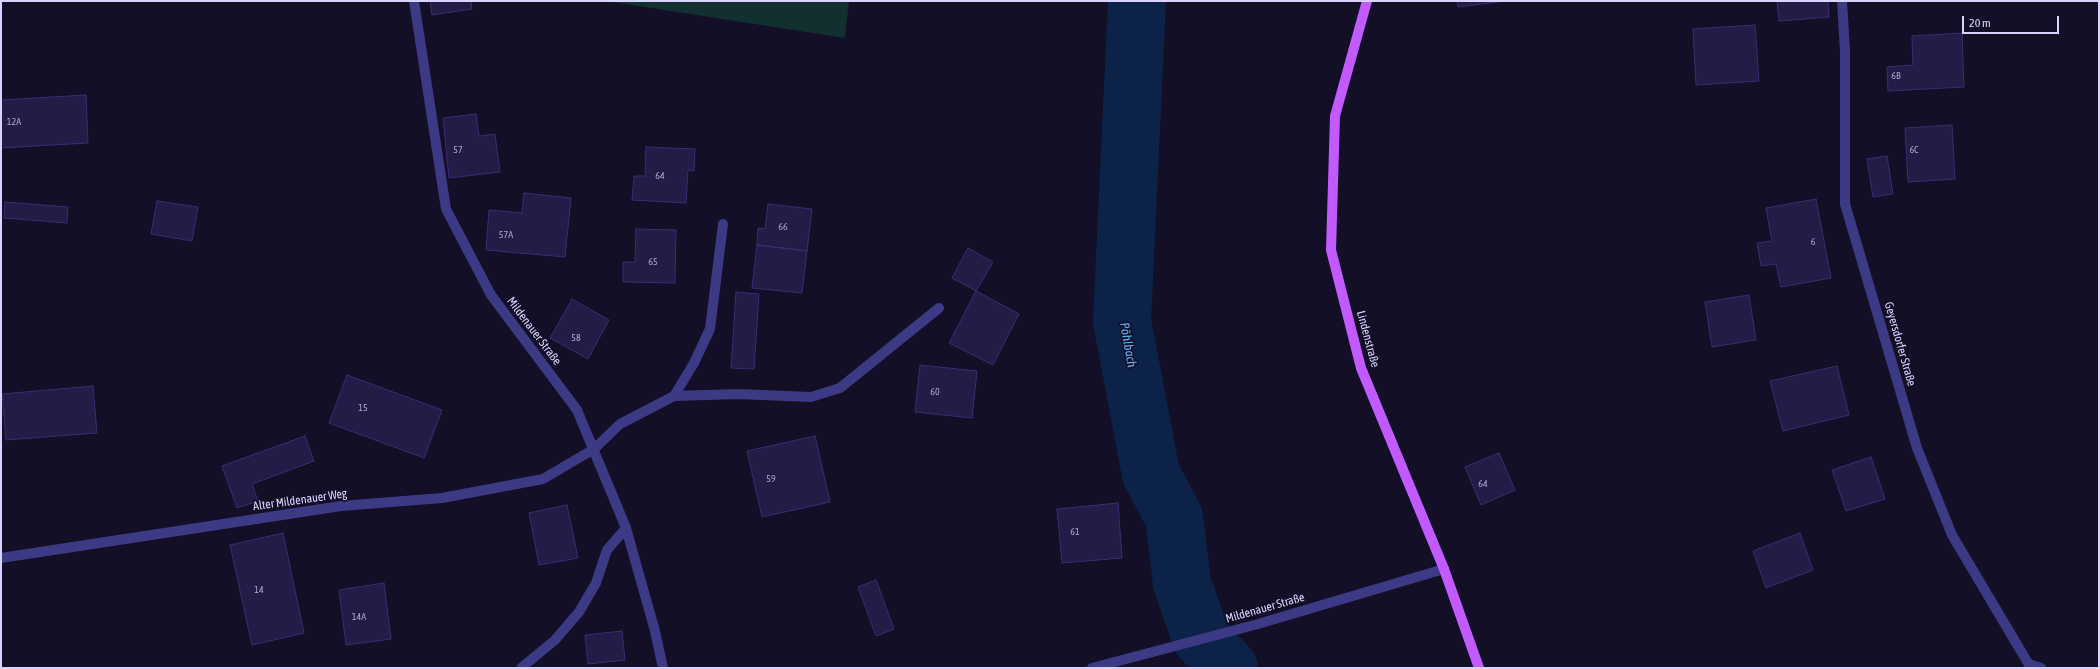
<!DOCTYPE html>
<meta charset="utf-8">
<style>
body{margin:0}
#map{position:relative;width:2100px;height:669px;overflow:hidden;background:#130f26;font-family:"Asap Condensed",sans-serif}
canvas{display:block}
.frame{position:absolute;inset:0;border:2px solid #d9d4ff;pointer-events:none}
.scale{position:absolute;left:1962px;top:16px;width:97px;height:18px;box-sizing:border-box;border:2px solid #d9d4ff;border-top:0;padding-left:5px;font-size:12px;line-height:14px;white-space:nowrap;color:#d9d4ff;-webkit-text-stroke:3px #130f26;paint-order:stroke}
</style>
<div id="map">
<canvas width="2100" height="669"></canvas>
<div class="frame"></div>
<div class="scale">20 m</div>
</div>
<script>
const ctx = document.querySelector('canvas').getContext('2d');
ctx.lineJoin = 'round';
function fill(path, color) { ctx.fillStyle = color; ctx.fill(path, 'evenodd'); }
const shape = rows => new Path2D(rows.map(r => 'M' + r).join(''));
function strokePath(path, color, width, dash) { ctx.strokeStyle = color; ctx.lineWidth = width; ctx.lineCap = dash ? 'butt' : 'round'; ctx.setLineDash(dash || []); ctx.stroke(path); }
function drawText(font, color, halo, rows, align = 'center') {
  ctx.font = font + ' "Asap Condensed",sans-serif'; ctx.lineWidth = 3.5; ctx.setLineDash([]); ctx.textBaseline = 'middle'; ctx.strokeStyle = halo; ctx.fillStyle = color; for (const [text, x, y, turn = 0] of rows) {
    ctx.save(); ctx.translate(x, y); ctx.rotate((+turn || 0) * Math.PI / 180); ctx.textAlign = isNaN(turn) ? turn : align; if (halo) ctx.strokeText(text, 0, 0); ctx.fillText(text, 0, 0); ctx.restore();
  }
}
const green = shape([
 [606,1,849,1,845,38]
]);
const river = shape([
 [1137,1,1122,321,1151,474,1174,517,1182,583,1201,638,1229,668]
]);
const building = shape([
 [430,1,471,1,472,9,432,15,430,1],
 [1457,1,1505,1,1458,7,1457,1],
 [1777,1,1828,1,1829,17,1779,21,1777,1],
 [1755,25,1759,81,1696,85,1693,29,1755,25],
 [1962,33,1964,87,1888,91,1887,67,1913,65,1912,36,1962,33],
 [86,95,88,143,1,148,1,100,86,95],
 [476,114,479,136,495,134,500,172,449,178,443,118,476,114],
 [1952,125,1955,179,1908,182,1905,128,1952,125],
 [646,147,695,149,694,171,688,170,686,203,632,200,634,176,645,176,646,147],
 [1887,156,1893,194,1873,197,1867,159,1887,156],
 [524,193,571,198,565,257,486,250,489,210,522,213,524,193],
 [1816,199,1831,278,1781,287,1776,264,1761,266,1757,243,1772,241,1766,208,1816,199],
 [157,201,198,207,192,241,151,234,157,201],
 [5,202,68,207,67,223,4,218,5,202],
 [768,204,812,209,807,251,757,245,758,228,765,229,768,204],
 [636,229,676,230,675,283,623,282,623,262,635,262,636,229],
 [757,245,807,251,802,293,752,288,757,245],
 [968,248,993,262,976,291,952,278,968,248],
 [976,291,1019,314,993,365,949,343,976,291],
 [736,292,759,294,754,369,731,368,736,292],
 [1749,295,1756,340,1712,347,1705,302,1749,295],
 [572,299,609,320,588,359,550,338,572,299],
 [920,365,977,371,972,418,915,412,920,365],
 [1837,366,1849,415,1783,431,1770,381,1837,366],
 [347,375,442,410,424,458,329,423,347,375],
 [93,386,97,433,6,440,2,394,93,386],
 [305,436,314,461,252,484,258,501,237,508,222,466,305,436],
 [815,436,830,502,762,517,747,451,815,436],
 [1499,453,1515,490,1481,505,1465,467,1499,453],
 [1871,457,1885,499,1846,511,1832,470,1871,457],
 [1118,503,1122,558,1062,563,1057,509,1118,503],
 [567,505,578,558,539,565,529,513,567,505],
 [283,533,304,633,252,645,230,545,283,533],
 [1800,533,1813,570,1766,588,1753,551,1800,533],
 [876,580,894,629,876,636,858,587,876,580],
 [384,583,391,639,346,645,339,590,384,583],
 [622,631,625,660,588,664,585,635,622,631]
]);
const minor = shape([
 [414,1,446,209,491,295,577,410,626,528,655,631,663,668],
 [1842,1,1845,51,1845,204,1917,448,1952,535,2031,668],
 [674,396,694,363,710,329,723,224],
 [1,558,341,506,442,498,543,479,594,449,620,424,674,396,738,394,811,397,840,388,939,308],
 [2029,664,2041,668],
 [521,668,555,640,579,612,596,583,607,550,626,528],
 [1092,668,1258,624,1444,569]
]);
const major = shape([
 [1367,1,1335,116,1331,250,1361,368,1444,569,1479,668]
]);
const numberNames = [
 ["6B",1896,76],
 ["12A",14,122],
 ["57",458,150],
 ["6C",1914,150],
 ["64",660,176],
 ["66",783,227],
 ["57A",506,235],
 ["6",1813,242],
 ["65",653,262],
 ["58",576,338],
 ["60",935,392],
 ["15",363,408],
 ["59",771,479],
 ["64",1483,484],
 ["61",1075,532],
 ["14",259,590],
 ["14A",359,617]
];
const streetNames = [
 ["Mildenauer Straße",534,331,53],
 ["Lindenstraße",1368,339,75],
 ["Geyersdorfer Straße",1900,344,74],
 ["Alter Mildenauer Weg",300,500,-8],
 ["Mildenauer Straße",1265,608,-16]
];
const waterNames = [
 ["Pöhlbach",1128,345,80]
];
fill(green, '#12302f');
strokePath(river, '#0c2248', 58);
fill(building, '#241b47');
strokePath(building, '#3b2d73', 1);
strokePath(minor, '#3d3a85', 10);
strokePath(major, '#c25bff', 10);
drawText('10px', '#aca6d1', null, numberNames);
drawText('12px', '#d9d4ff', '#130f26', streetNames);
drawText('italic 13px', '#62b6ff', '#130f26', waterNames);
</script>
